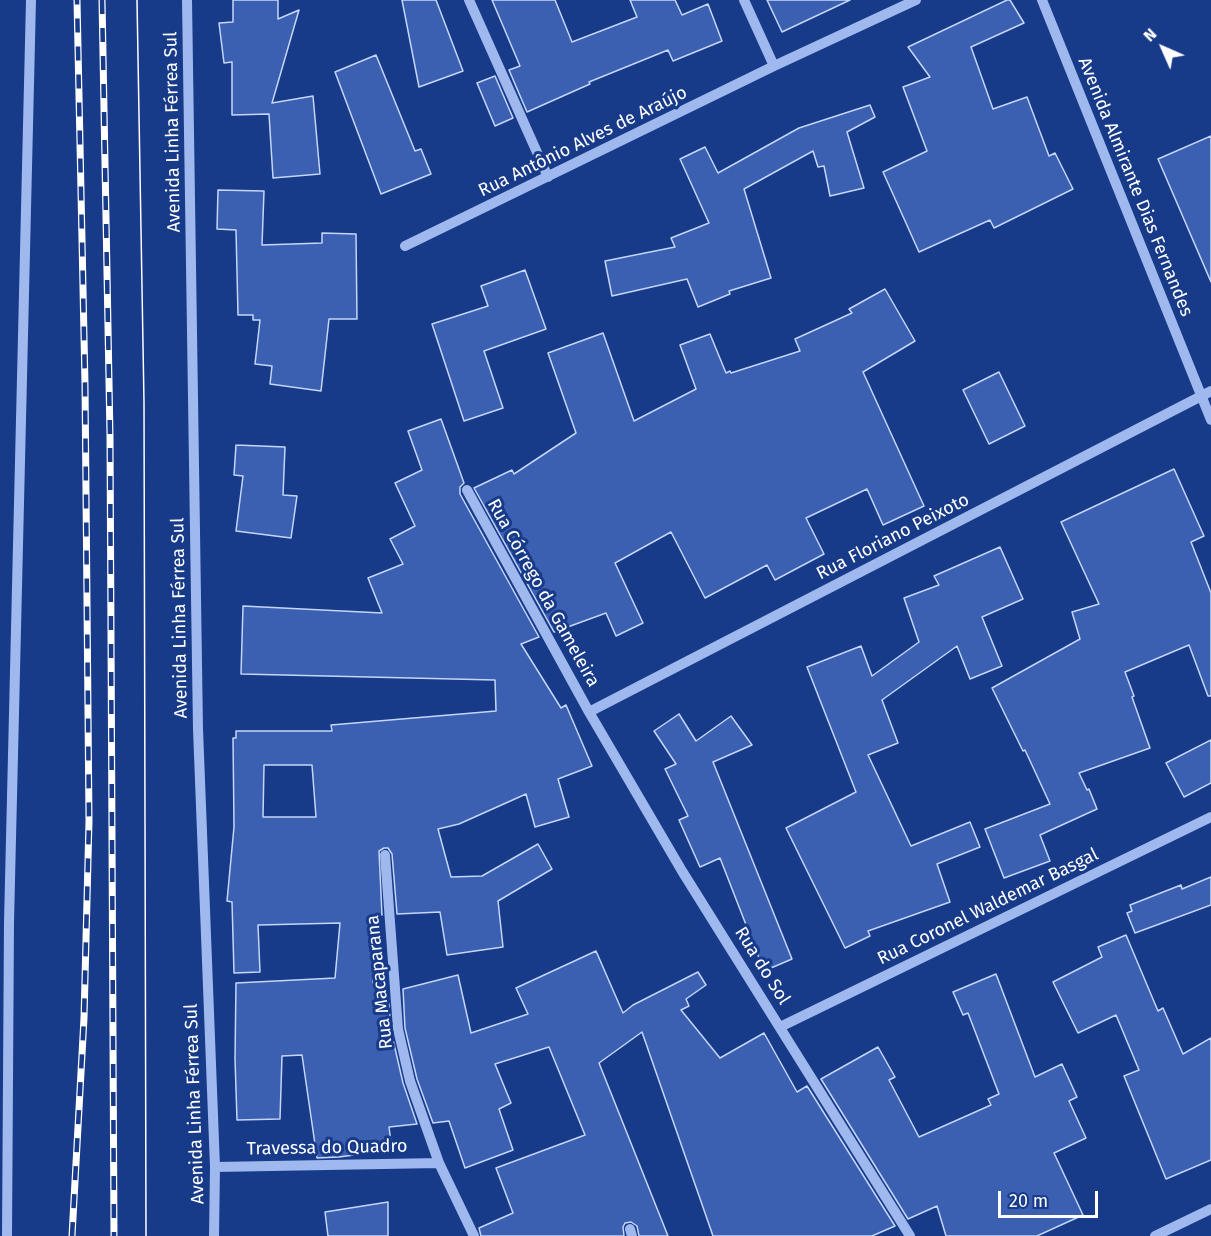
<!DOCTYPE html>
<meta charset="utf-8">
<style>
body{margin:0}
#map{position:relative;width:1211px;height:1236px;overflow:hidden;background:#173a89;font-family:"Fira Sans",sans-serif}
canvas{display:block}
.north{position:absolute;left:1133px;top:18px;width:60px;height:60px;-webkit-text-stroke:4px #173a89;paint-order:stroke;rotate:315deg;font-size:16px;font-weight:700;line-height:24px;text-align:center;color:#fff}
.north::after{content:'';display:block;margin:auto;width:21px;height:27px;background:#fff;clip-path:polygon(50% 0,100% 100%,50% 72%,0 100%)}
.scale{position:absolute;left:998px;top:1191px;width:100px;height:27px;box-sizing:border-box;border:3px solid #fff;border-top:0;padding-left:8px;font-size:18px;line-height:21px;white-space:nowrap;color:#fff;-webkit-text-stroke:4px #173a89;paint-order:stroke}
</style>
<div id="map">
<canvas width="1211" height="1236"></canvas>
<div class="north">N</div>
<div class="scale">20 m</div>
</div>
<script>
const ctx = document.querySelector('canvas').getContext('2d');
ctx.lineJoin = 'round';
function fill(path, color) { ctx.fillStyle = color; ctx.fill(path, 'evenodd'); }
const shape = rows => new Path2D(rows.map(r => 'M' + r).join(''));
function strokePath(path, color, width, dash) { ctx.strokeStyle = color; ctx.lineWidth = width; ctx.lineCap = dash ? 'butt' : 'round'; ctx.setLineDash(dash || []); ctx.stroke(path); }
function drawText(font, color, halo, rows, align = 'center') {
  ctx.font = font + ' "Fira Sans",sans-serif'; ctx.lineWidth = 6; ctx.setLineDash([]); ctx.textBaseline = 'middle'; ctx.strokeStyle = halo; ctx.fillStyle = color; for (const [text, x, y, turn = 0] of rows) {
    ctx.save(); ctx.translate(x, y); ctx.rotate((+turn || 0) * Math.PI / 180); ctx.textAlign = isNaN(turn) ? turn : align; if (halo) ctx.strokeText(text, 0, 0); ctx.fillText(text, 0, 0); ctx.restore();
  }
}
const building = shape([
 [233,0,278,0,278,19,299,10,272,103,313,96,320,174,273,178,269,114,232,115,232,62,224,63,219,23,233,22,233,0],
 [402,0,436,0,463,71,419,87,402,0],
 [492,0,555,0,572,42,637,17,630,0,675,0,682,15,708,4,722,41,673,61,668,50,589,82,590,84,527,112,509,70,520,66,492,0],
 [767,0,850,0,782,32,767,0],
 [1007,0,1010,0,1024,23,971,47,993,109,1027,97,1049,156,1055,153,1073,189,994,228,990,220,919,252,883,172,927,151,903,87,930,77,908,47,1007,0],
 [376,55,415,151,421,149,431,174,381,194,335,72,376,55],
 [495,76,513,118,495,126,477,83,495,76],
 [870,105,875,117,847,132,864,188,830,196,824,166,818,167,813,151,744,189,771,278,729,291,730,294,698,307,687,279,612,296,605,261,675,247,671,238,709,223,680,159,705,147,718,173,799,128,870,105],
 [1211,136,1211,282,1158,159,1211,136],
 [218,190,264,191,262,245,322,243,322,233,356,234,357,319,329,319,321,391,270,384,272,366,255,364,260,320,253,320,253,315,238,315,236,230,217,229,218,190],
 [525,270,546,329,484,351,503,408,464,421,432,324,488,306,481,286,525,270],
 [885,289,915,341,863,372,924,506,883,525,867,489,806,518,824,554,775,580,767,565,705,598,671,532,615,563,643,623,616,636,606,613,554,632,474,488,512,470,514,474,576,433,548,353,603,333,634,421,696,389,680,345,710,334,726,373,730,371,731,373,800,351,795,339,852,313,849,309,885,289],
 [999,372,1025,426,989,444,963,390,999,372],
 [441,419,464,483,460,487,460,494,539,637,521,644,561,708,566,705,592,766,558,779,569,817,535,827,526,794,459,824,438,829,451,877,482,876,538,844,552,869,498,901,503,947,447,955,440,912,397,914,392,854,388,848,384,848,379,851,382,915,380,915,373,983,381,983,380,995,388,993,391,1031,403,1083,417,1124,389,1127,392,1150,339,1157,317,1158,302,1055,282,1056,280,1119,237,1120,235,1059,236,983,335,978,340,923,258,925,260,972,234,973,232,902,227,901,234,827,233,738,236,738,236,731,332,731,331,725,496,711,495,680,241,674,243,606,382,613,368,578,403,564,390,539,415,526,395,483,422,470,408,431,441,419],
 [264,765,312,765,316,817,263,817,264,765],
 [236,445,285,447,283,495,297,496,291,538,236,531,243,476,234,475,236,445],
 [1174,469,1204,536,1191,542,1211,593,1211,696,1208,696,1189,645,1125,672,1134,696,1132,697,1150,748,1079,773,1087,790,1089,789,1097,809,1040,835,1050,861,1004,878,985,829,1050,804,1025,750,1023,751,992,688,1080,639,1072,612,1099,604,1061,522,1174,469],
 [1000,547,1023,599,982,617,1002,666,970,679,957,646,882,700,898,743,868,755,911,846,970,822,980,847,937,864,950,902,868,931,870,936,845,948,786,828,856,792,807,667,861,646,872,676,919,642,904,598,939,585,934,576,1000,547],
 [679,714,696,741,731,716,752,745,713,762,792,959,764,971,720,858,700,867,679,820,688,816,665,769,676,764,654,731,679,714],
 [1211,740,1211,783,1184,797,1166,763,1211,740],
 [1211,877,1211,905,1135,933,1127,913,1132,911,1130,905,1181,885,1182,889,1211,877],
 [1126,935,1158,1011,1163,1008,1183,1054,1211,1038,1211,1160,1166,1179,1124,1076,1139,1070,1116,1015,1078,1033,1053,982,1102,957,1098,947,1126,935],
 [596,951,623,1013,633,1005,698,972,706,985,686,999,689,1006,681,1010,720,1058,764,1033,797,1092,807,1086,895,1226,872,1236,713,1236,642,1032,599,1063,668,1236,639,1236,637,1226,631,1222,625,1223,623,1227,624,1236,481,1236,479,1228,513,1213,496,1168,585,1135,549,1047,495,1064,511,1103,499,1109,513,1150,465,1168,449,1121,433,1123,417,1079,405,1028,403,989,458,975,471,1033,528,1014,516,988,596,951],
 [996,974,1035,1077,1062,1064,1077,1097,1069,1101,1086,1138,1054,1153,1083,1215,1037,1236,946,1236,937,1206,908,1219,821,1079,878,1047,895,1077,889,1080,919,1137,991,1105,988,1099,999,1094,968,1013,963,1015,953,992,996,974],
 [388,1202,388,1236,328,1236,325,1212,388,1202]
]);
const minor = shape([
 [187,0,198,729,215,1167,214,1236],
 [469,0,548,177],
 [744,0,774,66],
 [1042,0,1211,420],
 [405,246,774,66,916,0],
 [467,490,589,712,682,871,910,1236],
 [589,712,1211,391],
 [385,855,398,1029,410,1081,439,1163,474,1236],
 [780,1027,1211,817],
 [215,1167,439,1163],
 [630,1229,632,1236],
 [7,1236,9,922,31,0],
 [1155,1236,1211,1209]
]);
const tram = shape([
 [137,0,144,402,146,1236]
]);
const rail = shape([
 [102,0,110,436,114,1236],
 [72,1236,84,1018,89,821,85,384,77,0]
]);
const streetNames = [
 ["Avenida Linha Férrea Sul",173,132,-91],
 ["Rua Antônio Alves de Araújo",583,142,-26],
 ["Avenida Almirante Dias Fernandes",1135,187,68],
 ["Rua Floriano Peixoto",893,537,-27],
 ["Rua Córrego da Gameleira",543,593,61],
 ["Avenida Linha Férrea Sul",180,618,-91],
 ["Rua Coronel Waldemar Basgal",988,907,-26],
 ["Rua do Sol",762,966,58],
 ["Rua Macaparana",380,982,-96],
 ["Avenida Linha Férrea Sul",195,1104,-92],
 ["Travessa do Quadro",327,1148,-1]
];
fill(building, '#3b60b1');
strokePath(building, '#c5d6fa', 1.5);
strokePath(minor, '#9fb8ee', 10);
strokePath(tram, '#fff', 1.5);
strokePath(rail, '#fff', 7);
strokePath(rail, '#173a89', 4.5, [14]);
drawText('18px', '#fff', '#173a89', streetNames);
</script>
